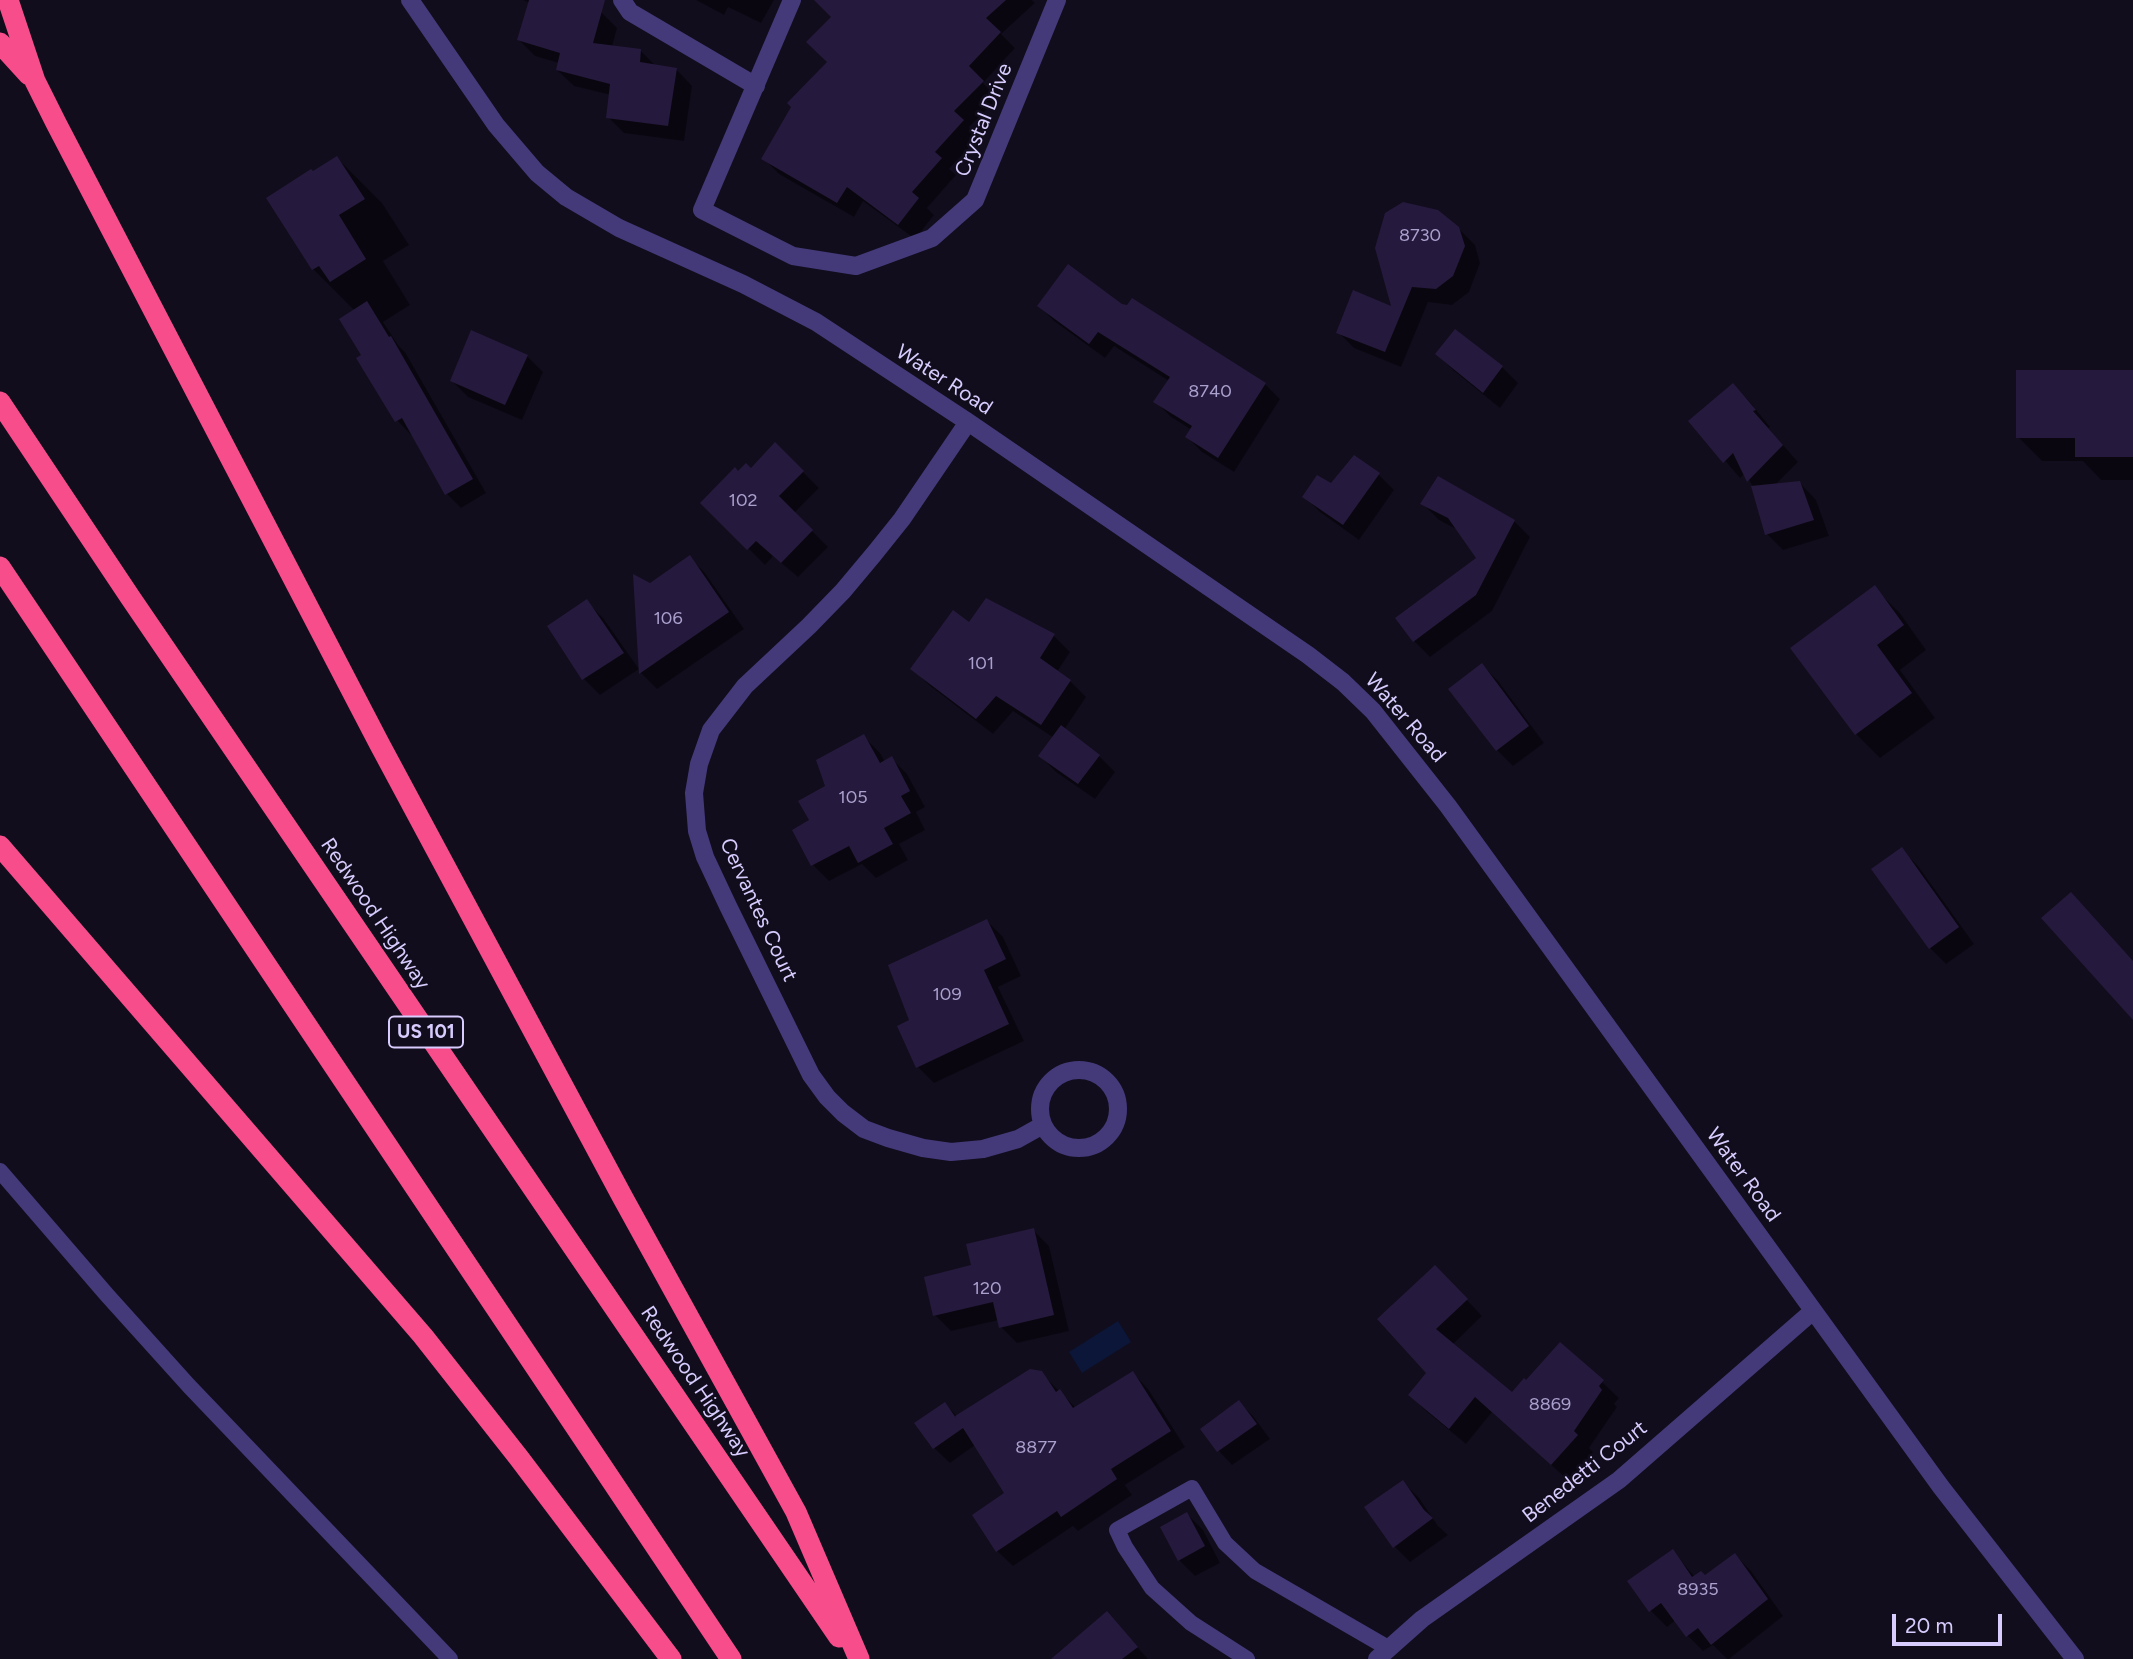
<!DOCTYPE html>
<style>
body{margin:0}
#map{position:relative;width:2133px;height:1659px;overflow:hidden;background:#120d1d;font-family:Figtree,sans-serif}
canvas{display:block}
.scale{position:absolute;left:1892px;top:1614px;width:110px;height:32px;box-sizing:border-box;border:4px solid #d7ccfd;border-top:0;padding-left:9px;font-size:21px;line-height:24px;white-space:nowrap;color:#d7ccfd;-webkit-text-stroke:5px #120d1d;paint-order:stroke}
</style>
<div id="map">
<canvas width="2133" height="1659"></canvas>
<div class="scale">20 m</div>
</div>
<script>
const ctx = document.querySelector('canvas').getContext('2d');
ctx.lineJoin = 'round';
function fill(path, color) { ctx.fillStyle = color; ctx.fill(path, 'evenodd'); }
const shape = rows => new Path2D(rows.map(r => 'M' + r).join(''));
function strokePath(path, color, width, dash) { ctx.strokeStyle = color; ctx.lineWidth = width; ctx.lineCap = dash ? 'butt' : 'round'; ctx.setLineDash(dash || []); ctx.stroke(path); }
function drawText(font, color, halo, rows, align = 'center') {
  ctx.font = font + ' Figtree,sans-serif'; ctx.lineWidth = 5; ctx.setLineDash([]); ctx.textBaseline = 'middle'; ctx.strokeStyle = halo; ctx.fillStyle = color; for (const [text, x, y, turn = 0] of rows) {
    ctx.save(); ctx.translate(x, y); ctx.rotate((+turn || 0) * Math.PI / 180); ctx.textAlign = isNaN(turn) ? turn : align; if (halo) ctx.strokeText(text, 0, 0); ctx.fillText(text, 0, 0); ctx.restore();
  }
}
const water = shape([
 [1118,1321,1131,1342,1082,1373,1069,1352]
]);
const shadow = shape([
 [523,0,575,0,601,12,617,28,612,47,641,51,656,66,676,69,692,86,684,141,624,133,608,117,611,95,574,86,557,70,559,63,535,56,519,40,530,3],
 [696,0,774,0,761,23,728,7,724,15],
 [832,0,1032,0,1035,3,1001,34,1015,48,983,83,998,98,969,127,979,137,949,169,956,175,927,208,934,215,915,239,863,201,854,217,779,174,763,158,829,62,833,17],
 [337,158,382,203,409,245,383,261,410,305,383,322,398,345,405,352,486,493,461,508,447,494,413,434,411,435,397,420,363,355,355,311,313,269,313,173],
 [1458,228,1475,245,1480,263,1469,292,1452,305,1428,302,1401,367,1354,348,1338,332,1394,309],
 [1121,305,1265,384,1280,399,1234,472,1202,452,1187,437,1192,430,1171,417,1156,402,1169,381,1114,346,1105,358,1054,321,1039,306],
 [1455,331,1502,367,1518,383,1500,408,1453,370,1437,354],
 [527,356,543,372,522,420,468,397,452,381],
 [2133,371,2133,480,2101,480,2083,461,2042,461,2018,437],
 [1733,385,1749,401,1770,427,1768,428,1798,462,1775,485,1800,483,1816,500,1829,536,1783,550,1767,534,1752,485,1745,473,1740,478,1691,421],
 [775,444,819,488,794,513,828,547,798,577,773,556,765,565,703,503,738,474,751,470],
 [1378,474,1394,490,1359,540,1320,512,1304,496],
 [1423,504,1514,521,1530,537,1492,611,1430,657,1414,641,1478,559,1458,530,1439,520],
 [689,557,705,573,744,629,657,689,641,673,635,577,650,585],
 [1874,588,1899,612,1926,650,1900,670,1935,718,1880,758,1856,734],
 [986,600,1054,636,1070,652,1057,672,1070,681,1086,697,1064,730,1099,756,1115,772,1095,799,1056,772,1040,756,1054,738,1013,711,993,734,929,685,913,669,969,624],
 [587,602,603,618,639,669,600,695,584,679],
 [1482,665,1498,681,1544,743,1513,766,1497,750,1451,689],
 [864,737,880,753,885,762,891,758,907,774,925,807,916,812,925,830,899,844,908,860,876,878,862,864,829,881,813,865,794,831,811,821,827,787],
 [1902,850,1918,866,1974,944,1946,964,1930,948],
 [987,921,1003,937,1021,976,998,987,1024,1041,934,1083,918,1067,911,1021],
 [1033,1230,1049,1246,1069,1331,1017,1343,1001,1327,999,1320,951,1331,935,1315,973,1267],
 [1451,1283,1482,1316,1452,1345,1512,1394,1602,1382,1619,1398,1614,1404,1617,1407,1589,1448,1593,1452,1568,1480,1492,1412,1466,1444,1426,1411,1410,1395,1429,1373,1380,1319],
 [1041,1373,1076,1408,1133,1373,1148,1389,1185,1447,1125,1485,1132,1495,1078,1531,1073,1526,1013,1566,997,1551,1007,1494,975,1445,950,1463,934,1448,945,1404,958,1417],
 [1239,1402,1253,1416,1270,1439,1232,1465,1219,1451],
 [1403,1482,1419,1498,1438,1526,1448,1535,1410,1562,1394,1546],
 [1187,1514,1203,1530,1220,1563,1195,1576,1179,1560],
 [1672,1551,1695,1577,1705,1577,1735,1555,1751,1571,1783,1616,1729,1659,1727,1659,1713,1645,1703,1651,1687,1635,1676,1620,1667,1627,1651,1611],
 [1107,1613,1148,1659,1061,1659]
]);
const building = shape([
 [529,0,605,0,593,43,641,49,640,62,677,68,668,126,606,118,610,84,556,70,560,53,517,40],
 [814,0,1006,0,986,18,1001,32,969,66,984,81,954,111,964,120,935,152,942,158,912,192,919,198,898,225,847,187,837,203,761,159,791,107,787,103,827,62,806,42,831,17],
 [337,156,365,199,339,215,366,259,330,282,319,266,312,270,266,198,311,169,313,171],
 [1403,202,1438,210,1459,227,1465,246,1453,276,1436,289,1412,287,1385,352,1336,333,1353,290,1391,306,1375,248,1385,213],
 [1068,264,1122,304,1127,305,1132,298,1266,383,1218,458,1185,437,1192,426,1153,402,1170,377,1098,332,1089,344,1037,306],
 [367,301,389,337,391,336,473,479,445,495,402,418,395,422,356,358,361,355,339,319],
 [1455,329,1503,366,1483,393,1435,354],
 [471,330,528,355,505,405,450,381],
 [2016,370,2133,370,2133,457,2075,457,2075,438,2016,438],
 [1733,383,1756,410,1753,411,1783,445,1747,482,1733,453,1723,463,1688,421],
 [775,442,804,471,779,496,813,530,781,563,756,541,747,550,700,503,735,467,738,471,746,463,751,468],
 [1354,455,1380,473,1343,525,1302,497,1317,475,1331,483],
 [1438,476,1515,520,1476,595,1413,642,1395,618,1476,558,1448,518,1420,504],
 [1800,481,1814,520,1765,535,1751,486],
 [690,555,729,612,639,674,633,574,650,583],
 [1875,585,1904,625,1877,645,1912,693,1855,735,1790,648],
 [986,598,1055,634,1040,658,1071,680,1041,725,996,696,976,719,910,669,953,610,969,622],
 [587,599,624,653,582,680,547,626],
 [1482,663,1529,726,1496,751,1448,689],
 [1061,725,1100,755,1078,784,1038,756],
 [864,734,880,763,892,756,910,791,901,796,911,813,884,828,893,844,858,863,849,846,811,866,792,830,809,820,798,801,825,786,816,760],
 [1902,847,1959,927,1929,949,1871,869],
 [2071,892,2133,961,2133,1020,2041,918],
 [987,919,1006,959,984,970,1009,1024,916,1068,897,1026,909,1020,888,965],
 [1034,1228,1054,1315,999,1328,993,1302,933,1316,924,1277,971,1265,966,1244],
 [1435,1265,1468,1299,1436,1329,1512,1392,1524,1378,1526,1380,1560,1342,1604,1380,1599,1386,1602,1390,1574,1431,1578,1435,1551,1465,1475,1397,1449,1429,1408,1395,1426,1373,1377,1319],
 [1030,1369,1042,1371,1056,1392,1060,1389,1073,1408,1133,1371,1171,1431,1111,1469,1117,1479,1061,1517,1057,1511,996,1552,972,1515,1004,1493,963,1428,933,1449,914,1423,945,1402,956,1418,955,1416],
 [1239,1400,1257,1424,1217,1452,1200,1429],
 [1403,1480,1424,1510,1433,1518,1393,1548,1364,1507],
 [1187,1512,1205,1546,1178,1561,1160,1527],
 [1673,1549,1692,1577,1701,1571,1705,1575,1735,1553,1768,1599,1711,1645,1698,1628,1686,1637,1661,1603,1649,1612,1627,1581],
 [1107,1611,1138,1647,1122,1659,1051,1659]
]);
const service = shape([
 [0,1171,107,1295,189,1386,450,1659],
 [1247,1659,1191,1623,1152,1588,1125,1547,1117,1530,1192,1488,1225,1543,1255,1571,1388,1648]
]);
const minor = shape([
 [410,0,496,125,537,173,566,197,619,228,743,284,816,322,968,422,1308,655,1343,682,1373,711,1448,806,1941,1487,2075,1659],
 [622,0,630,12,756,86],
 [792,0,702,210,793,256,856,266,932,238,975,200,1057,0],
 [968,422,902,519,874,554,843,591,809,626,745,686,711,730,699,764,694,793,697,831,705,857,728,906,811,1075,827,1097,843,1113,864,1129,888,1138,923,1148,951,1152,983,1149,1018,1139,1043,1125],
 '1040 1109a39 39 0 1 1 78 0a39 39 0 1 1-78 0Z',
 [1377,1659,1422,1619,1619,1480,1813,1311]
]);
const motorway = shape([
 [8,0,35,81,56,123,380,745,623,1198,796,1512,859,1659],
 [0,43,29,75],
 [0,402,130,597,839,1637],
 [0,567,731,1659],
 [0,846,423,1336,519,1458,671,1659]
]);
const numberNames = [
 ["8730",1420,236],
 ["8740",1210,392],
 ["102",743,501],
 ["106",668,619],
 ["101",981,664],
 ["105",853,798],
 ["109",947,995],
 ["120",987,1289],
 ["8869",1550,1405],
 ["8877",1036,1448],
 ["8935",1698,1590]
];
const shields = [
 [426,1032,74]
];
const shieldNames = [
 ["US 101",426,1032]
];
const streetNames = [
 ["Crystal Drive",984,120,-68],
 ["Water Road",944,380,33],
 ["Water Road",1405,718,49],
 ["Cervantes Court",758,910,65],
 ["Redwood Highway",375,914,56],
 ["Water Road",1743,1175,54],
 ["Redwood Highway",695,1382,56],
 ["Benedetti Court",1585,1472,-38]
];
fill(water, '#0b1638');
fill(shadow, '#0007');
fill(building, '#251a3d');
strokePath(service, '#443a7a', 16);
strokePath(minor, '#443a7a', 18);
strokePath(motorway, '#f74d8b', 21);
drawText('18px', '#aaa0cd', null, numberNames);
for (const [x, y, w] of shields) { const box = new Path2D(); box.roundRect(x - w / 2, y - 15.5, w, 31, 5); ctx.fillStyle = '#120d1d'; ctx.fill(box); strokePath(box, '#d7ccfd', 2); }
drawText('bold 19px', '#d7ccfd', null, shieldNames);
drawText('21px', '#d7ccfd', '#120d1d', streetNames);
</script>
